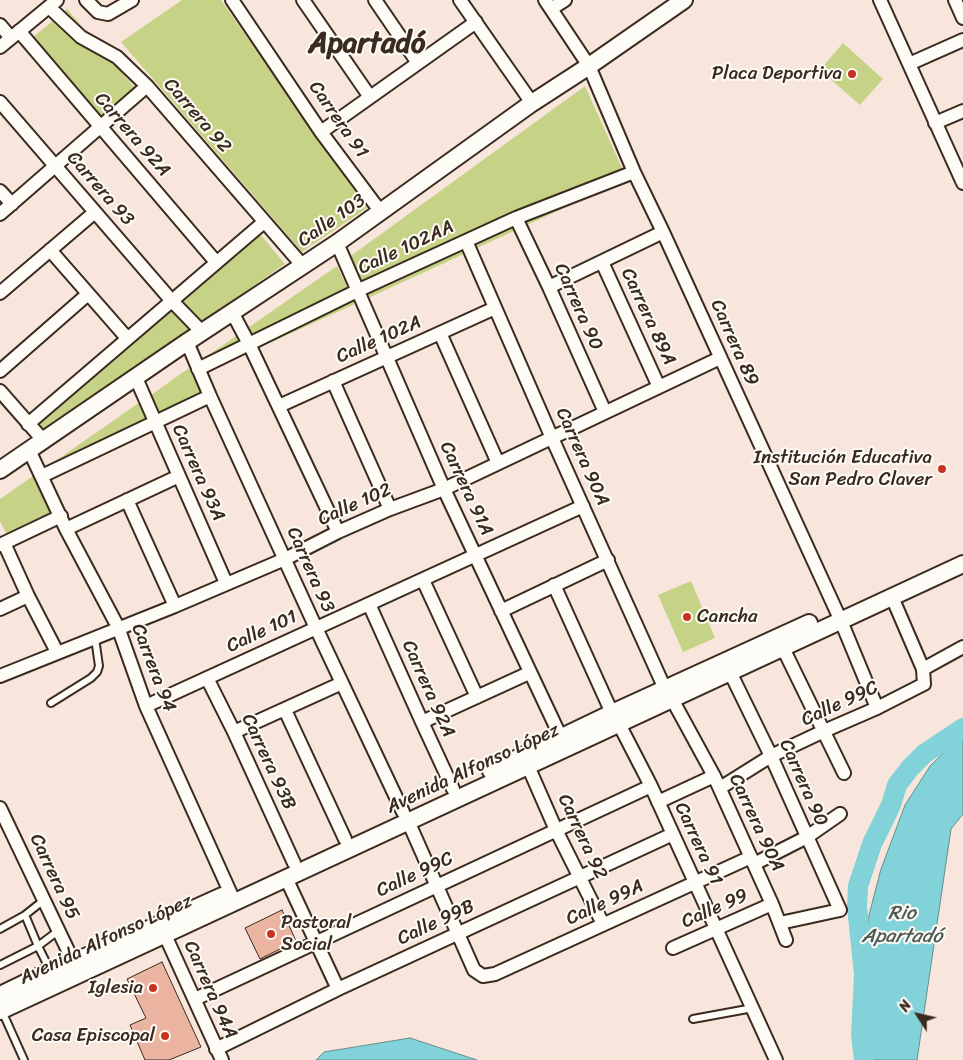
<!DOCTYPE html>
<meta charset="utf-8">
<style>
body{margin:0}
#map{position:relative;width:963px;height:1060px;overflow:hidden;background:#f8e6dd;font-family:Sriracha,sans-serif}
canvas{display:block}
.north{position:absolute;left:893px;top:990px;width:50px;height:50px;-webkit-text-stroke:4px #fdfcf7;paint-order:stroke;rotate:305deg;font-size:14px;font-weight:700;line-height:20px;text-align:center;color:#3b2a1e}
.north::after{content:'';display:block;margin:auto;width:18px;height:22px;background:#3b2a1e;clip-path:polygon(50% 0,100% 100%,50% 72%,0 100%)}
</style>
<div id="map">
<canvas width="963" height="1060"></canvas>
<div class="north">N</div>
</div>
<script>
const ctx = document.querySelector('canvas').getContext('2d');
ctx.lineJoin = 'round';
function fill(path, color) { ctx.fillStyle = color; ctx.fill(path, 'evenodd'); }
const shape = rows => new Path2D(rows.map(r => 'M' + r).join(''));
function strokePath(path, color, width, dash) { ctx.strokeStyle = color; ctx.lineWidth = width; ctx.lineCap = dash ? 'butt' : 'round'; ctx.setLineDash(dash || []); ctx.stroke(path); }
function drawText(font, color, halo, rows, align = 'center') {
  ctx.font = font + ' Sriracha,sans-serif'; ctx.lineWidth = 4; ctx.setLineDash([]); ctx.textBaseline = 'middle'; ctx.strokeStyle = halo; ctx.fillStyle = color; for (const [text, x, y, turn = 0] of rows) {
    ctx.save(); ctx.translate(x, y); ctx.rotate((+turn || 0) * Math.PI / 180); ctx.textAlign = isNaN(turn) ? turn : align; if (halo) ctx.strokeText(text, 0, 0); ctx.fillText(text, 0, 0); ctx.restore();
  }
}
const green = shape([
 [182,0,221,0,367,208,302,252,121,42],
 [67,9,136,89,101,118,32,38],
 [843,43,883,79,860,105,820,70],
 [585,86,627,179,366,299,348,258],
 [260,234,285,264,43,431,35,422],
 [337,266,355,304,206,372,200,361],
 [189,368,201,394,159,415,151,395],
 [140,402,149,421,53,469,51,464],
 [33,476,50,513,7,535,0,521,0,499],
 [691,581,715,638,683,652,658,595]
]);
const water = shape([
 [963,734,963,814,951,829,917,1060,866,1060,863,993,869,915,881,869,905,805,930,766,963,734],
 [410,1038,477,1060,316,1060,324,1052,410,1038]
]);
const river = shape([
 [864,1060,861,1035,864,974,857,907,858,886,872,844,891,805,897,785,910,768,924,754,963,728]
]);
const building = shape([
 [282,910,296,941,260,959,245,928,282,910],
 [162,962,201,1047,169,1060,145,1060,130,1025,146,1018,127,979,162,962]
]);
const service = shape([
 [51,703,91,678,97,672,99,666,95,638],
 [25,915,38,946,58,931],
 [0,929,25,915,44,900],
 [0,965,38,946,50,970],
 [2,1011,24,1060],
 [693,1019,753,1008]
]);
const minor = shape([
 [86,0,98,12,108,14,132,0],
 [232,0,321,132,380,211],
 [303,0,370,97],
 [375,0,418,63],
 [460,0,532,103],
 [545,0,589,66,634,172,663,232,841,621,877,708],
 [880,0,963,183],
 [955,0,963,18],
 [49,7,81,37,117,57,147,86,303,266],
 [551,9,565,0],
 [0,25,11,38],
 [19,31,216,262],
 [0,47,57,0],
 [909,64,963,40],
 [0,102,171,300,202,332],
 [935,123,963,111],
 [321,132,476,22],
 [0,191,12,204],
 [0,214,147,86],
 [516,218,549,287,605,412],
 [466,241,552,438,665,689],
 [337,243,444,489,564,744],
 [50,250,127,338],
 [602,262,659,387],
 [549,287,663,232],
 [0,293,95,212],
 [232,312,249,344,338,532],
 [440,333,498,463],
 [187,342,210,396,316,628,403,812],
 [198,369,359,290,516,218,634,172],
 [0,371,88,294],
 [136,378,226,583],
 [333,381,390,509],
 [0,391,43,440],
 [279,406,495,308],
 [28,424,264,222],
 [29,450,66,529,118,627,146,706,235,903],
 [42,476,210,396],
 [127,500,175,606],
 [66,529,179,476],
 [4,543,28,596,57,652],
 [0,545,61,516],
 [423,580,477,697],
 [554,585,612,713],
 [369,604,422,722,453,789],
 [0,609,28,596],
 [501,611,608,560],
 [783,648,844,773],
 [923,669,963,647],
 [730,672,771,756,840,910,780,923],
 [0,676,175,606,285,559,338,532,390,509,444,489,720,358],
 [207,678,234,732,294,863],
 [672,699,714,776,772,904,786,940],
 [146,706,583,506],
 [285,710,345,839],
 [422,722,529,673],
 [619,724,651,786,776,1060],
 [234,732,342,683],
 [528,766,556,830,603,924],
 [720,788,771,756,824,731,877,708,924,684,923,669,892,597],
 [658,802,714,776],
 [0,808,73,961],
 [408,821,474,970,483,976,495,974,751,857],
 [754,864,807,837,840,814],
 [286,878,338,989],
 [165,935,222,1060],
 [673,948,772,904],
 [195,999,651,786],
 [216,1049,338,989,673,834]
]);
const tertiary = shape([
 [0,470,187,342,337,243,532,103,589,66,684,0],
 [491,771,612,713,809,623],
 [0,995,50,971,100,951,222,896],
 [0,1011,963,564]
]);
const markers = [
 [852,74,5,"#c8321e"],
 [942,469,5,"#c8321e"],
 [687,617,5,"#c8321e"],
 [271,934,5,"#c8321e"],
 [153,988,5,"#c8321e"],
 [165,1036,5,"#c8321e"]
];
const poiNames = [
 ["Placa Deportiva",842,74],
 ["Institución Educativa",932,458],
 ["San Pedro Claver",932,480],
 ["Cancha",697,617,"left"],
 ["Pastoral",281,923,"left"],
 ["Social",281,945,"left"],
 ["Iglesia",143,988],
 ["Casa Episcopal",155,1036]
];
const streetNames = [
 ["Carrera 92",197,116,49],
 ["Carrera 91",338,120,55],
 ["Carrera 92A",132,135,49],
 ["Carrera 93",100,189,49],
 ["Calle 103",332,221,-35],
 ["Calle 102AA",406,248,-25],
 ["Carrera 90",578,307,66],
 ["Carrera 89A",648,317,65],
 ["Calle 102A",379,340,-24],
 ["Carrera 89",734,343,66],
 ["Carrera 90A",582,457,66],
 ["Carrera 93A",198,473,66],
 ["Carrera 91A",466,489,65],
 ["Calle 102",355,505,-24],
 ["Carrera 93",310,570,66],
 ["Calle 101",262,632,-25],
 ["Carrera 94",153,668,69],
 ["Carrera 92A",428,689,66],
 ["Calle 99C",840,704,-25],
 ["Carrera 93B",268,762,65],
 ["Avenida Alfonso López",473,769,-25],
 ["Carrera 90",803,783,66],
 ["Carrera 90A",756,823,65],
 ["Carrera 92",582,837,65],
 ["Carrera 91",698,844,65],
 ["Calle 99C",415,875,-25],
 ["Carrera 95",54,877,65],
 ["Calle 99A",605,903,-25],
 ["Calle 99",715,909,-24],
 ["Calle 99B",436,923,-25],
 ["Avenida Alfonso López",106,940,-25],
 ["Carrera 94A",210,990,66]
];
const waterNames = [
 ["Rio",902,914],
 ["Apartadó",902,937]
];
const townNames = [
 ["Apartadó",367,45]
];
fill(green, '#c6d386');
fill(water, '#81d2d9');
strokePath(water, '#658f8e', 1);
strokePath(river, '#81d2d9', 20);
fill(building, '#ebb4a1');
strokePath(building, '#3b2a1e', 1);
strokePath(service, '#3b2a1e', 10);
strokePath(minor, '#3b2a1e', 16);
strokePath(tertiary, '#3b2a1e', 20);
strokePath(service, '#fdfcf7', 6);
strokePath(minor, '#fdfcf7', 12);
strokePath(tertiary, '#fdfcf7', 16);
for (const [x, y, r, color] of markers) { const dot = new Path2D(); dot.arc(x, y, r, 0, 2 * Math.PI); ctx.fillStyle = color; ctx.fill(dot); strokePath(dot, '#fdfcf7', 2); }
drawText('19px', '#3b2a1e', '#fdfcf7', poiNames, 'right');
drawText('19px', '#3b2a1e', '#fdfcf7', streetNames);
drawText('italic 20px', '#505c56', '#fdfcf7', waterNames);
drawText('bold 29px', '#3b2a1e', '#fdfcf7', townNames);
</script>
